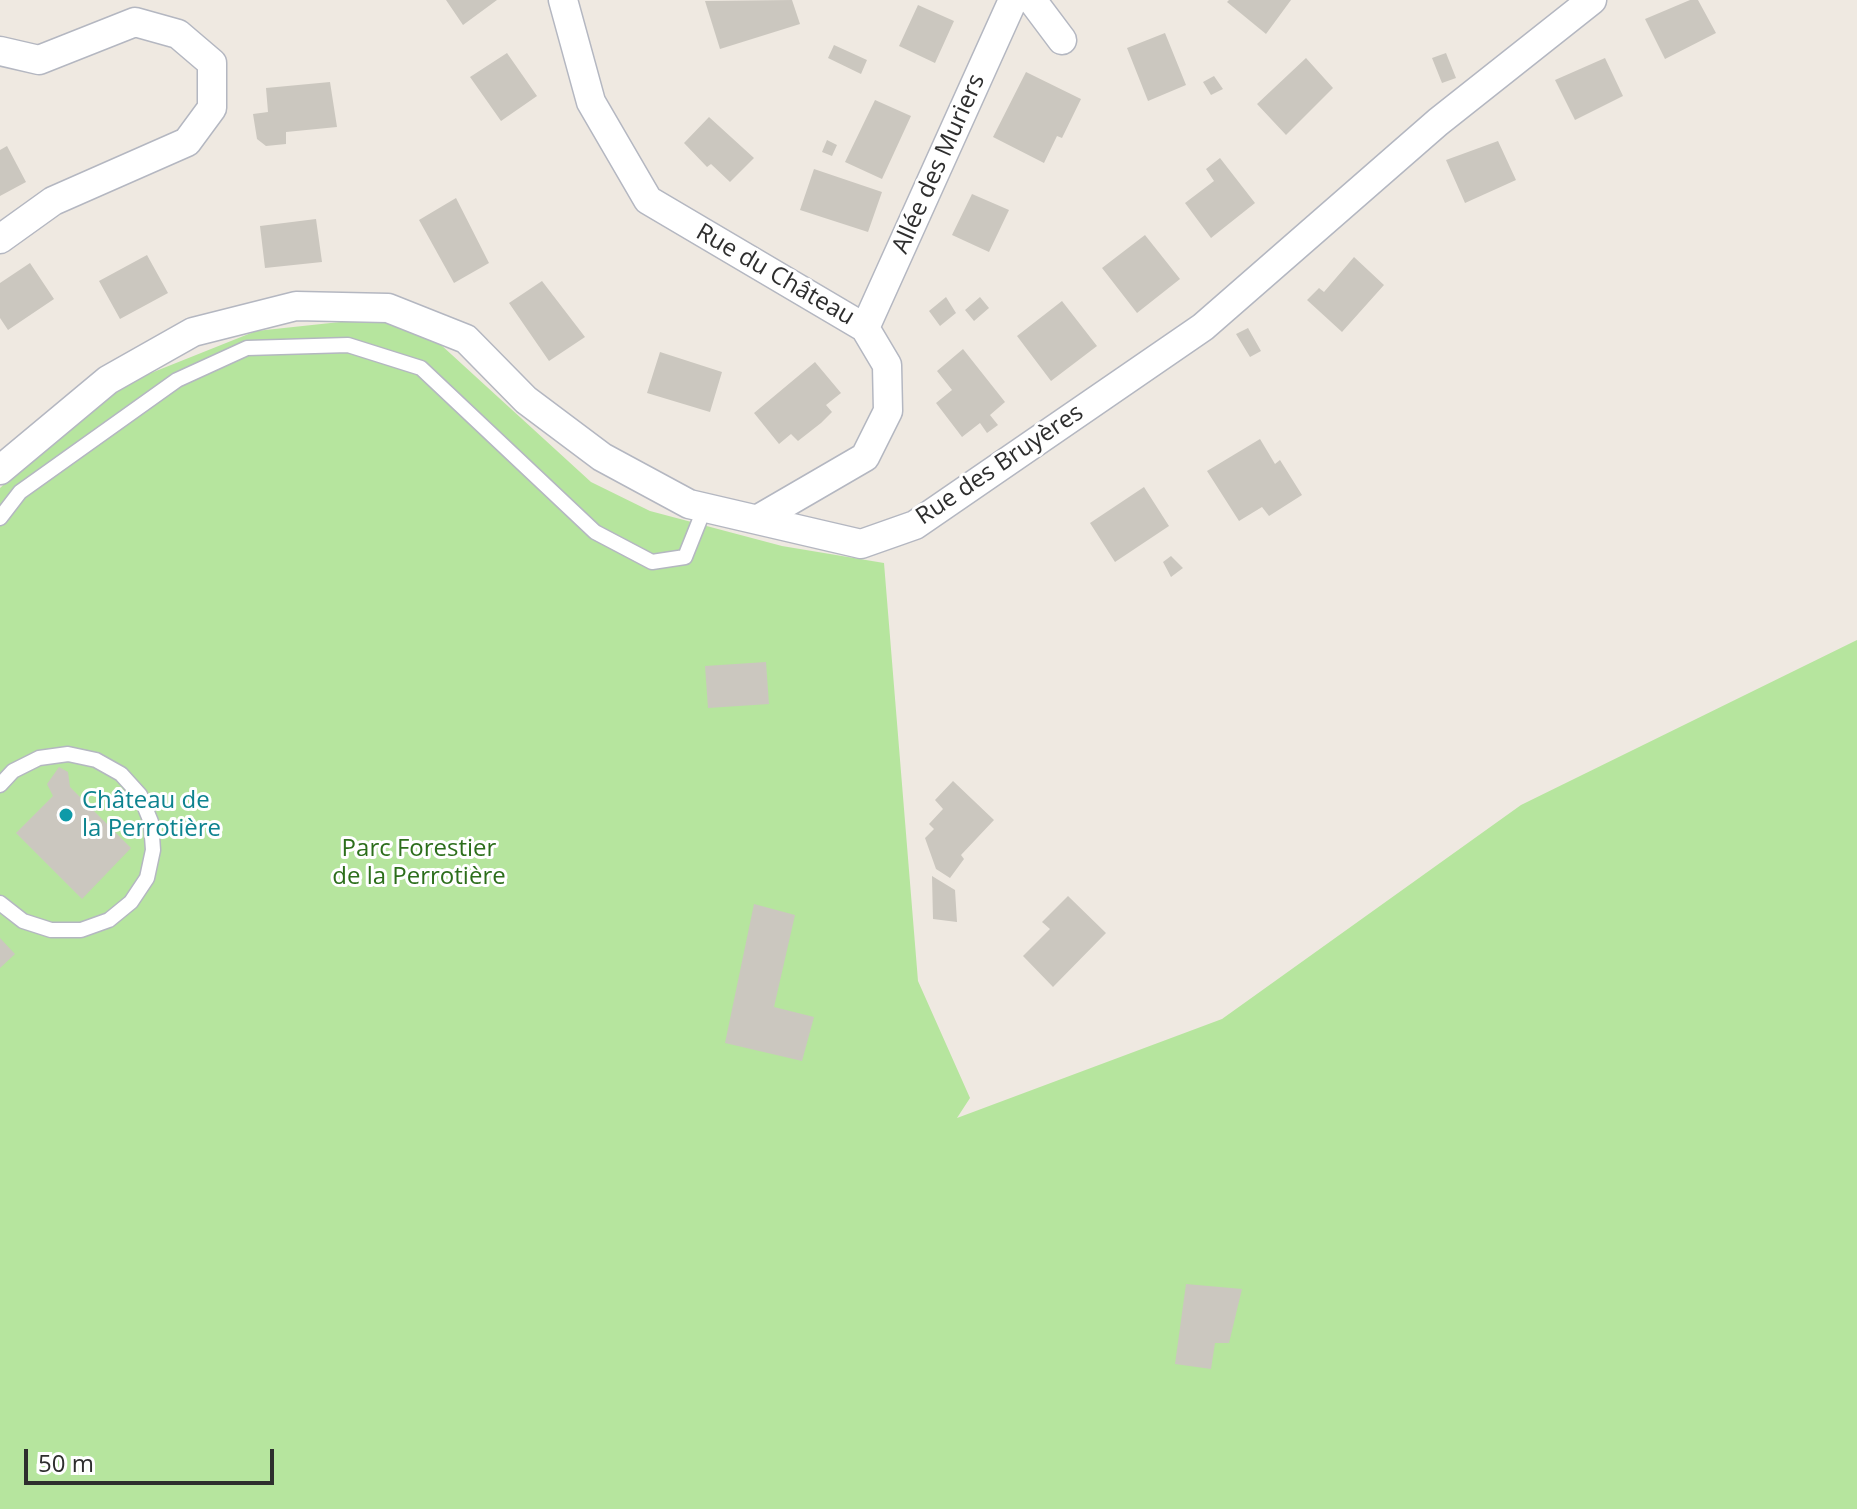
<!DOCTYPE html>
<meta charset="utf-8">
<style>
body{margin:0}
#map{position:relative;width:1857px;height:1509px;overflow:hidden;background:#efe9e1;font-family:"Open Sans",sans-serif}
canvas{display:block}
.scale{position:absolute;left:24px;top:1449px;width:250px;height:36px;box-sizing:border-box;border:4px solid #2e2e2e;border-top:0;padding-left:10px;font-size:24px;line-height:28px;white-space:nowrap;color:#2e2e2e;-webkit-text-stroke:6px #fff;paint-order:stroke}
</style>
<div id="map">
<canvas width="1857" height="1509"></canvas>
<div class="scale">50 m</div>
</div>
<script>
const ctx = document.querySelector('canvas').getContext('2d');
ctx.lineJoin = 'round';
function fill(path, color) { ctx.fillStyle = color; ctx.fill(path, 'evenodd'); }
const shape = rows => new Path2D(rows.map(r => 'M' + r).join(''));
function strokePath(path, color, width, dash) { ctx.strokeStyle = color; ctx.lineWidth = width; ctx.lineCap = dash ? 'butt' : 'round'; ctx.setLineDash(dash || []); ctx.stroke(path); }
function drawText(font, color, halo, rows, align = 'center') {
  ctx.font = font + ' "Open Sans",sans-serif'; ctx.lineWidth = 6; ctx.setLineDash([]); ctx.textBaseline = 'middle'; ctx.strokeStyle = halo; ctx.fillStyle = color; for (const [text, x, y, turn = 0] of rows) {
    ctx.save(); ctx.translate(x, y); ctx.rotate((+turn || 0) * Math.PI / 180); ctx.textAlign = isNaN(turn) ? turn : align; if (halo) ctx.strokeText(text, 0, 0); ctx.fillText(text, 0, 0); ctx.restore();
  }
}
const green = shape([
 [368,319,416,327,440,344,591,482,650,511,782,546,884,563,918,981,970,1098,957,1118,1222,1019,1521,805,1857,640,1857,1509,0,1509,0,488,93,403,131,381,256,331]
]);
const building = shape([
 [446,0,497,0,463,25],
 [792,0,800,24,720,49,705,1],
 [1229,0,1291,0,1266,34,1227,2],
 [1690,0,1698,0,1716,33,1665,59,1645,19],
 [918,5,954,21,935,63,899,46],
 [1165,33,1186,85,1148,101,1127,48],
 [834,45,867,60,861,74,828,58],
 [507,53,537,96,501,121,470,77],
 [1446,53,1456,78,1442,83,1432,58],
 [1306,58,1333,88,1286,135,1257,104],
 [1605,58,1623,96,1575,120,1555,80],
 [1026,72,1081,99,1062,138,1057,136,1044,163,993,137],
 [1214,76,1223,89,1211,95,1203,82],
 [330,82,337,127,286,132,286,144,266,146,257,139,253,114,268,112,266,88],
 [875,100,911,116,882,179,845,162],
 [709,117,754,158,730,182,711,164,707,167,684,143],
 [827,140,837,145,832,156,822,152],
 [1498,141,1516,180,1465,203,1446,160],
 [7,146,26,182,0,196,0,150],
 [1220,158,1255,203,1211,238,1185,203,1214,181,1206,169],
 [814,169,882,192,868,232,800,210],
 [972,194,1009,210,989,252,952,235],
 [456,198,489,263,454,283,419,220],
 [316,219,322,262,265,268,260,226],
 [1145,235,1180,279,1137,313,1102,268],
 [147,255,168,293,120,319,99,281],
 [1354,257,1384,285,1342,332,1307,300,1319,288,1324,292],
 [30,263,54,299,8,330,0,318,0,283],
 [542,281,585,337,549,361,509,303],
 [946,297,956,313,940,326,929,311],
 [980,297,989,308,974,321,965,310],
 [1062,301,1097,346,1051,381,1017,336],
 [1248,328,1261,351,1250,357,1236,334],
 [963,349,1005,402,990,415,998,425,987,433,980,423,962,437,936,403,952,390,937,371],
 [660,352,722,372,710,412,647,393],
 [815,362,841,393,826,405,832,412,821,423,798,441,791,434,779,444,754,413],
 [1260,439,1275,464,1280,460,1302,495,1269,516,1262,507,1239,521,1207,471],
 [1144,487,1169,526,1115,562,1090,523],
 [1171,556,1183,568,1171,577,1163,562],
 [766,662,769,704,708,708,705,666],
 [59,767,68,772,70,787,131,848,82,899,16,833,53,796,47,784],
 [953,781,994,820,961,855,964,859,950,878,936,869,925,838,934,829,929,824,943,809,935,800],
 [932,876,955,890,957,922,933,919],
 [1068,896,1106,933,1053,987,1023,956,1050,929,1042,922],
 [754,904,795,915,774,1007,814,1017,802,1061,725,1043],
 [0,938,15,954,0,968],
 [1186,1284,1242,1289,1229,1343,1215,1343,1211,1369,1175,1364]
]);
const lane = shape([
 [0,518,20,492,177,380,247,348,348,345,421,368,595,532,652,562,685,557,705,507],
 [0,785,13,771,39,758,68,754,96,760,121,774,140,795,151,822,153,850,147,878,131,902,109,920,81,930,51,930,23,921,0,903]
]);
const street = shape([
 [563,0,591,102,648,200,865,328,887,365,888,411,865,457,760,518],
 [1032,0,1062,40],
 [0,51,39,60,135,22,178,34,212,63,212,108,187,142,53,201,0,239],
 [865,328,1013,0],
 [0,470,108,380,193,332,296,306,388,308,466,339,526,400,602,457,689,504,861,544,915,525,1203,327,1438,122,1592,0]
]);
const markers = [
 [66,815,8,"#0f9aa8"]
];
const streetNames = [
 ["Allée des Muriers",939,164,-66],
 ["Rue du Château",775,275,30],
 ["Rue des Bruyères",1000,465,-34]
];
const cultureNames = [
 ["Château de",82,801],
 ["la Perrotière",82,829]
];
const parkNames = [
 ["Parc Forestier",419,849],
 ["de la Perrotière",419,877]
];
fill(green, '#b6e59e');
fill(building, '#cbc7bf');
strokePath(lane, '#b4b7c1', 17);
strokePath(street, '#b4b7c1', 31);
strokePath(lane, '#fff', 14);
strokePath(street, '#fff', 28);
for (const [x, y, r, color] of markers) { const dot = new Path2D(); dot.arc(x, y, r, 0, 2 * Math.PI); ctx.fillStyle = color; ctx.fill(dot); strokePath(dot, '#fff', 3); }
drawText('24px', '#2e2e2e', '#fff', streetNames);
drawText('24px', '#0d838f', '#fff', cultureNames, 'left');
drawText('24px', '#2c6e1b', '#fff', parkNames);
</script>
